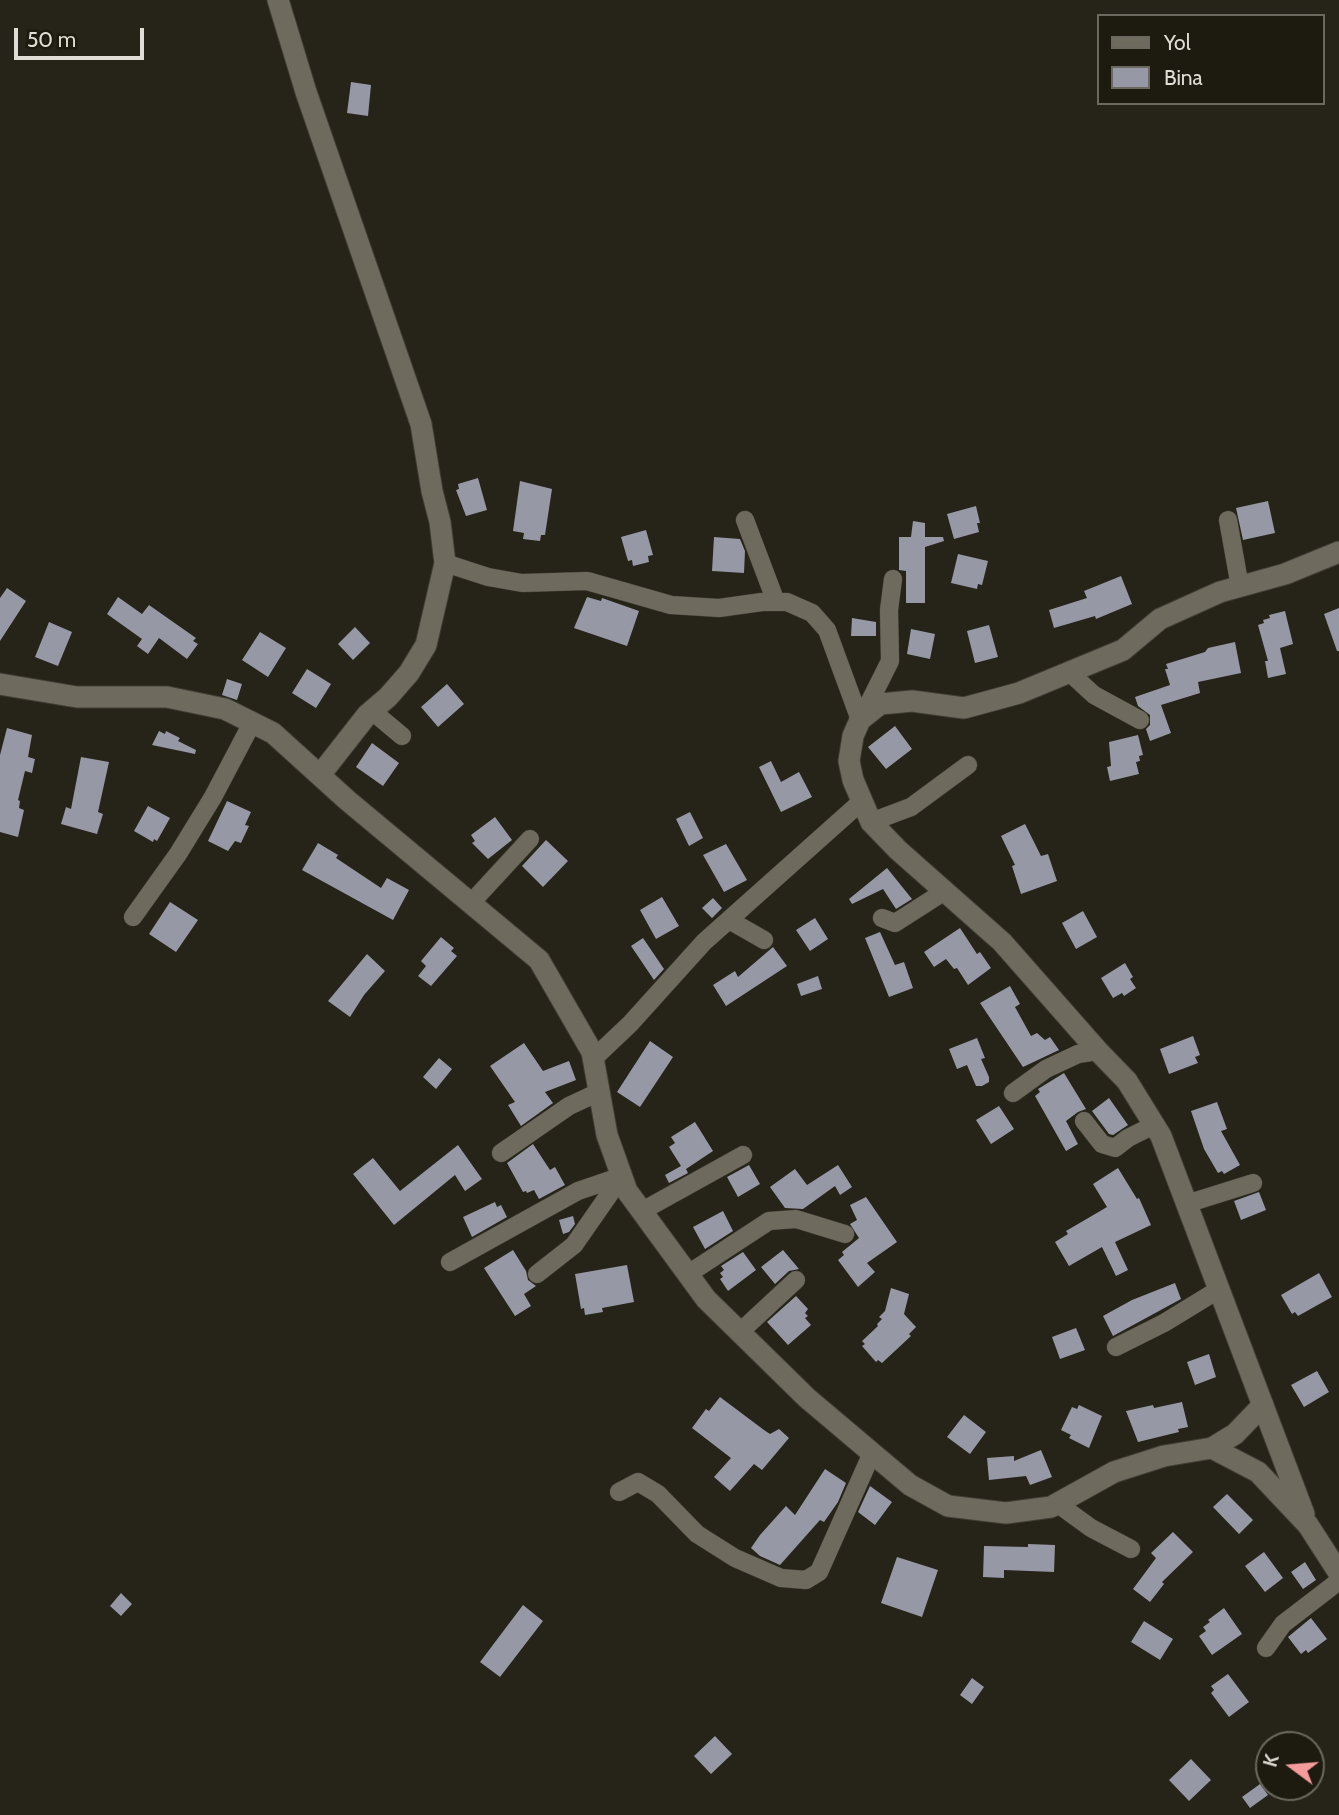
<!DOCTYPE html>
<style>
body{margin:0}
#map{position:relative;width:1339px;height:1815px;overflow:hidden;background:#262318;font-family:Cabin,sans-serif}
canvas{display:block}
.legend{position:absolute;left:1097px;top:14px;width:228px;height:91px;box-sizing:border-box;background:#1d1a0f;border:2px solid #6b685f;margin:0;padding:9px 12px;list-style:none;font-size:21px;color:#dfddd6}
.legend li{display:flex;align-items:center;gap:14px;height:35px}
.legend b{width:35px;border:2px solid #6b685f}
.north{position:absolute;left:1255px;top:1731px;width:70px;height:70px;box-sizing:border-box;background:#1d1a0f;border:2px solid #6b685f;border-radius:50%;rotate:286deg;font-size:19px;font-weight:700;line-height:28px;text-align:center;color:#dfddd6}
.north::after{content:'';display:block;margin:auto;width:24px;height:32px;background:#f59b9b;clip-path:polygon(50% 0,100% 100%,50% 72%,0 100%)}
.scale{position:absolute;left:14px;top:28px;width:130px;height:32px;box-sizing:border-box;border:4px solid #dfddd6;border-top:0;padding-left:9px;font-size:21px;line-height:24px;white-space:nowrap;color:#dfddd6;-webkit-text-stroke:5px #1d1a0f;paint-order:stroke}
</style>
<div id="map">
<canvas width="1339" height="1815"></canvas>
<ul class="legend">
<li><b style="height:9px;background:#6e6b5e"></b>Yol</li>
<li><b style="height:19px;background:#9798a6"></b>Bina</li>
</ul>
<div class="north">K</div>
<div class="scale">50 m</div>
</div>
<script>
const ctx = document.querySelector('canvas').getContext('2d');
ctx.lineJoin = 'round';
function fill(path, color) { ctx.fillStyle = color; ctx.fill(path, 'evenodd'); }
const shape = rows => new Path2D(rows.map(r => 'M' + r).join(''));
function strokePath(path, color, width, dash) { ctx.strokeStyle = color; ctx.lineWidth = width; ctx.lineCap = dash ? 'butt' : 'round'; ctx.setLineDash(dash || []); ctx.stroke(path); }
const building = shape([
 [351,82,371,85,368,116,347,113],
 [478,478,487,510,466,516,456,490,459,489,458,484],
 [520,481,552,489,545,535,541,535,540,541,523,539,524,533,513,531],
 [1268,501,1275,533,1243,540,1236,508],
 [976,506,980,523,977,523,979,532,954,539,947,514],
 [913,521,925,523,925,537,943,537,944,541,925,547,925,603,906,603,906,571,899,570,899,537,911,537],
 [646,530,653,555,648,556,649,562,633,566,632,560,628,561,621,537],
 [714,537,740,539,745,551,744,573,712,571],
 [958,554,988,561,982,585,978,584,977,589,951,583],
 [1121,576,1132,604,1096,619,1095,616,1054,628,1049,610,1087,598,1084,591],
 [7,588,26,601,0,641,0,598],
 [118,597,142,614,149,605,196,638,193,641,198,644,187,659,159,638,148,654,137,646,142,639,107,614],
 [587,597,601,601,602,598,639,611,627,646,574,628],
 [1339,608,1339,651,1337,651,1324,614],
 [1285,611,1293,644,1280,648,1286,674,1268,678,1265,661,1268,661,1258,625,1264,623,1263,620,1270,618,1269,615],
 [852,618,876,622,876,636,851,636],
 [49,622,72,632,58,666,35,657],
 [989,625,998,657,975,663,967,631],
 [355,627,370,643,353,660,338,644],
 [911,629,935,634,930,659,907,654],
 [260,632,286,648,268,677,242,660],
 [1235,642,1241,673,1198,682,1200,693,1161,705,1171,733,1150,741,1146,729,1150,725,1150,715,1138,706,1135,697,1170,685,1165,669,1168,669,1166,664,1205,652,1208,648],
 [307,669,331,684,316,708,292,693],
 [227,679,242,684,237,700,222,695],
 [447,684,464,704,438,727,421,707],
 [895,726,912,749,886,769,868,747],
 [7,728,32,735,28,757,35,759,32,773,25,771,18,800,20,801,19,808,24,810,18,837,0,832,0,755],
 [159,731,165,734,166,731,180,738,178,741,196,750,195,754,152,745],
 [1138,735,1143,755,1139,756,1140,761,1136,762,1139,774,1110,781,1107,767,1111,766,1109,742],
 [372,743,399,763,383,786,356,767],
 [81,757,109,762,98,812,103,814,97,834,61,824,66,807,71,809],
 [771,761,781,782,799,772,812,797,781,812,759,767],
 [227,801,251,812,245,825,249,826,241,843,235,841,228,851,208,841],
 [148,806,170,818,157,841,154,839,153,842,134,831],
 [690,812,703,838,689,846,676,819],
 [495,817,512,840,488,859,472,843,475,841,471,835],
 [1025,824,1041,856,1048,854,1057,881,1021,894,1012,866,1015,865,1001,836],
 [546,840,568,861,543,887,522,866],
 [318,843,338,855,336,858,381,888,387,878,409,890,393,920,302,870],
 [726,844,747,880,724,892,703,855],
 [887,868,912,899,896,909,883,889,852,904,849,899],
 [662,897,679,926,656,939,640,910],
 [713,898,722,908,712,918,702,908],
 [170,902,198,920,176,952,149,934],
 [1083,911,1097,937,1076,949,1062,923],
 [815,918,828,939,810,951,796,930],
 [960,928,977,954,980,952,991,968,968,985,957,968,954,969,946,959,934,967,924,952],
 [880,932,895,965,904,962,913,988,889,997,865,938],
 [441,937,454,948,451,951,457,956,431,986,418,976,426,966,421,961],
 [643,938,664,969,654,980,631,946],
 [773,947,787,966,726,1006,713,985,735,971,738,977],
 [367,954,385,971,364,995,350,1017,328,1001],
 [1125,963,1133,977,1130,979,1136,988,1124,996,1122,993,1113,998,1101,978],
 [818,976,822,989,801,996,797,984],
 [1010,986,1020,1004,1015,1007,1031,1036,1037,1033,1045,1040,1050,1037,1059,1050,1023,1067,980,1003],
 [1193,1036,1200,1055,1195,1057,1198,1063,1169,1074,1160,1049],
 [977,1038,985,1058,981,1059,989,1077,989,1082,982,1086,976,1086,967,1065,957,1069,949,1049],
 [650,1041,673,1057,640,1107,617,1092],
 [524,1043,543,1071,569,1061,576,1080,545,1092,553,1103,521,1126,508,1105,515,1102,490,1066],
 [439,1058,452,1069,436,1089,423,1077],
 [1064,1073,1086,1109,1078,1112,1066,1121,1078,1144,1066,1151,1035,1096,1040,1092,1038,1089],
 [1109,1098,1128,1125,1113,1135,1109,1134,1092,1111],
 [1217,1102,1227,1129,1221,1131,1240,1165,1224,1174,1222,1171,1218,1173,1204,1149,1191,1111],
 [999,1106,1014,1129,991,1144,976,1120],
 [695,1122,713,1151,686,1169,688,1173,669,1183,665,1175,681,1166,669,1147,675,1143,671,1137],
 [533,1144,550,1170,555,1167,565,1185,539,1199,534,1190,527,1193,526,1191,523,1192,507,1163],
 [458,1145,482,1179,465,1191,455,1175,394,1225,353,1174,373,1158,400,1191],
 [749,1165,760,1184,738,1197,727,1177],
 [838,1165,852,1187,840,1195,835,1186,803,1209,785,1208,770,1187,795,1169,807,1185],
 [1118,1168,1137,1199,1139,1198,1151,1225,1115,1242,1128,1270,1116,1276,1102,1247,1069,1266,1055,1242,1068,1234,1066,1231,1107,1207,1093,1184],
 [1259,1192,1266,1210,1241,1220,1234,1201],
 [866,1197,897,1242,867,1263,875,1272,858,1287,838,1260,844,1255,842,1252,859,1238,850,1224,857,1220,850,1205],
 [495,1202,497,1207,501,1205,507,1217,472,1237,463,1217],
 [723,1211,733,1231,705,1249,693,1227],
 [573,1216,575,1224,569,1232,563,1234,559,1220],
 [513,1250,526,1271,528,1280,536,1286,524,1294,531,1306,515,1316,484,1268],
 [783,1250,799,1269,789,1271,775,1284,761,1267],
 [743,1252,756,1270,728,1291,720,1279,723,1277,720,1273,724,1270,721,1266],
 [627,1265,634,1302,602,1308,603,1312,585,1315,584,1308,581,1309,575,1274],
 [1319,1273,1332,1297,1298,1316,1295,1312,1292,1314,1281,1295],
 [1175,1283,1181,1299,1113,1336,1103,1316,1132,1300],
 [891,1288,909,1294,904,1314,916,1327,909,1334,911,1336,882,1363,878,1360,876,1362,862,1346,865,1344,862,1341,878,1326,877,1324,882,1319,879,1317,885,1311],
 [796,1296,808,1309,805,1313,808,1316,805,1318,811,1325,788,1345,767,1322],
 [1076,1328,1085,1350,1060,1359,1052,1337],
 [1209,1354,1216,1377,1195,1385,1187,1362],
 [1317,1371,1329,1392,1304,1407,1291,1385],
 [720,1397,764,1430,770,1434,779,1429,789,1438,762,1470,754,1464,730,1491,714,1477,731,1458,692,1428,706,1409,709,1411],
 [1182,1402,1188,1427,1178,1429,1179,1432,1138,1442,1126,1411,1153,1405,1154,1408],
 [1079,1405,1102,1416,1089,1448,1069,1438,1071,1435,1061,1430,1072,1407,1077,1409],
 [964,1415,986,1432,970,1454,947,1437],
 [1041,1450,1052,1477,1030,1485,1026,1476,989,1480,987,1458,1014,1456,1014,1461],
 [825,1469,846,1483,838,1502,824,1522,820,1520,780,1565,760,1556,751,1548,760,1535,786,1506,795,1515],
 [870,1486,892,1502,875,1525,858,1512],
 [1227,1494,1253,1520,1239,1534,1213,1507],
 [1173,1532,1193,1552,1162,1582,1164,1584,1150,1602,1133,1589,1156,1558,1151,1553],
 [1028,1544,1055,1545,1054,1572,1004,1570,1004,1578,983,1577,984,1546,1028,1547],
 [1264,1552,1283,1578,1265,1592,1245,1566],
 [897,1557,938,1570,922,1617,881,1603],
 [1305,1562,1316,1580,1303,1589,1291,1572],
 [121,1593,132,1604,121,1616,110,1606],
 [523,1605,543,1621,500,1677,480,1662],
 [1224,1608,1242,1634,1212,1655,1199,1636,1206,1631,1203,1627,1210,1622,1208,1620],
 [1311,1618,1327,1639,1308,1653,1306,1650,1301,1654,1288,1637],
 [1144,1621,1173,1639,1160,1660,1131,1642],
 [1228,1674,1249,1702,1229,1717,1211,1693,1214,1690,1211,1686],
 [972,1678,984,1687,972,1704,960,1695],
 [715,1736,732,1754,711,1774,694,1756],
 [1191,1759,1211,1780,1189,1801,1169,1780],
 [1260,1784,1268,1795,1250,1808,1242,1797]
]);
const minor = shape([
 [745,520,776,602],
 [1228,520,1240,587],
 [445,563,488,577,522,583,587,581,671,605,719,608,762,602,787,602,812,613,827,630,860,720],
 [1069,672,1094,695,1140,720],
 [372,711,402,736],
 [863,715,890,661,889,610,893,579],
 [871,822,911,807,968,765],
 [471,903,530,839],
 [133,917,178,854,213,797,252,723],
 [882,918,895,923,945,891],
 [729,920,764,940],
 [593,1059,630,1024,704,942,862,801],
 [1013,1093,1046,1069,1078,1054,1098,1051],
 [1084,1121,1102,1144,1115,1148,1128,1138,1154,1125],
 [501,1153,569,1106,599,1092],
 [1186,1204,1253,1183],
 [642,1211,743,1155],
 [450,1262,578,1191,622,1176],
 [537,1274,574,1245,622,1176],
 [688,1274,769,1221,796,1219,845,1234],
 [740,1332,796,1280],
 [1116,1347,1164,1323,1218,1290],
 [619,1492,638,1482,658,1494,697,1534,735,1558,781,1578,806,1580,819,1572,872,1453],
 [1058,1504,1091,1528,1131,1549],
 [1266,1648,1283,1624,1339,1581]
]);
const tertiary = shape([
 [278,0,306,92,421,424,432,491,440,522,445,563,426,645,409,673,388,697,367,715,320,775],
 [0,684,77,697,167,697,225,709,273,733,347,800,539,960,592,1052,607,1135,627,1191,706,1299,807,1398,910,1485,948,1506,1006,1513,1051,1507,1114,1472,1164,1456,1212,1448,1258,1472,1308,1525,1339,1573],
 [1212,1448,1235,1434,1263,1405],
 [1304,1514,1161,1136,1127,1081,1098,1051,1002,942,898,850,871,822,853,780,849,761,853,736,860,720,880,704,912,701,964,708,1019,693,1123,650,1160,619,1220,592,1285,574,1339,552]
]);
fill(building, '#9798a6');
strokePath(minor, '#413f36', 19);
strokePath(tertiary, '#413f36', 23);
strokePath(minor, '#6e6b5e', 18);
strokePath(tertiary, '#6e6b5e', 21);
</script>
